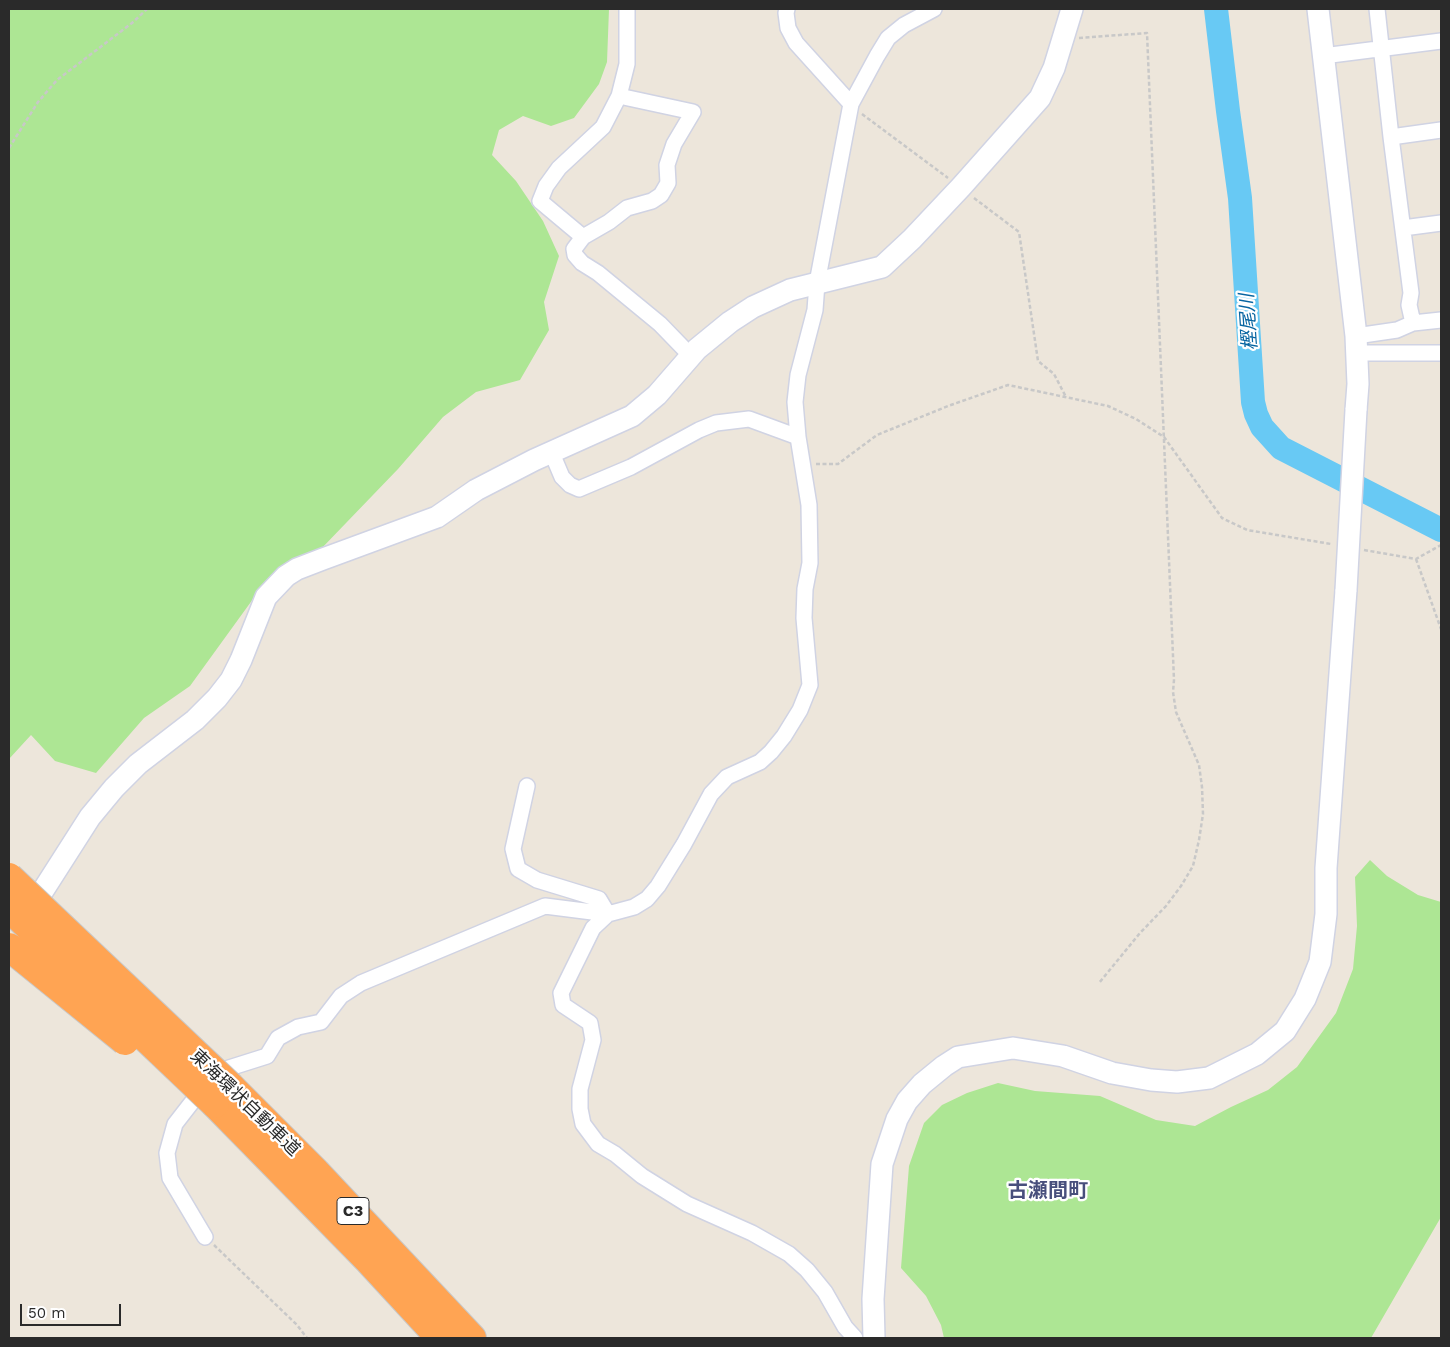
<!DOCTYPE html>
<meta charset="utf-8">
<style>
body{margin:0}
#map{position:relative;width:1450px;height:1347px;overflow:hidden;background:#ede6db;font-family:"Work Sans",sans-serif}
canvas{display:block}
.frame{position:absolute;inset:0;border:10px solid #2a2a2a;pointer-events:none}
.scale{position:absolute;left:20px;top:1304px;width:101px;height:22px;box-sizing:border-box;border:2px solid #2a2a2a;border-top:0;padding-left:6px;font-size:15px;line-height:18px;white-space:nowrap;color:#2a2a2a;-webkit-text-stroke:4px #fff;paint-order:stroke}
</style>
<div id="map">
<canvas width="1450" height="1347"></canvas>
<div class="frame"></div>
<div class="scale">50 m</div>
</div>
<script>
const ctx = document.querySelector('canvas').getContext('2d');
ctx.lineJoin = 'round';
function fill(path, color) { ctx.fillStyle = color; ctx.fill(path, 'evenodd'); }
const shape = rows => new Path2D(rows.map(r => 'M' + r).join(''));
function strokePath(path, color, width, dash) { ctx.strokeStyle = color; ctx.lineWidth = width; ctx.lineCap = dash ? 'butt' : 'round'; ctx.setLineDash(dash || []); ctx.stroke(path); }
function drawText(font, color, halo, rows, align = 'center') {
  ctx.font = font + ' "Work Sans","Noto Sans JP",sans-serif'; ctx.lineWidth = 4.5; ctx.setLineDash([]); ctx.textBaseline = 'middle'; ctx.strokeStyle = halo; ctx.fillStyle = color; for (const [text, x, y, turn = 0] of rows) {
    ctx.save(); ctx.translate(x, y); ctx.rotate((+turn || 0) * Math.PI / 180); ctx.textAlign = isNaN(turn) ? turn : align; if (halo) ctx.strokeText(text, 0, 0); ctx.fillText(text, 0, 0); ctx.restore();
  }
}
const green = shape([
 [9,9,609,9,607,62,599,84,574,118,551,126,523,116,499,130,492,155,516,181,543,221,559,256,544,302,549,330,520,380,476,392,443,417,398,469,320,550,282,572,253,599,190,686,144,718,96,773,55,761,31,735,9,759],
 [1370,860,1387,876,1418,895,1441,902,1441,1217,1371,1338,944,1338,941,1325,926,1296,901,1268,909,1166,924,1123,942,1105,967,1093,998,1083,1035,1091,1100,1096,1156,1120,1195,1126,1231,1107,1268,1090,1297,1067,1336,1013,1353,969,1357,926,1355,877]
]);
const river = shape([
 [1216,9,1228,111,1240,198,1253,402,1256,414,1262,427,1281,448,1441,530]
]);
const path = shape([
 [1079,38,1147,33,1174,680,1173,692,1176,712,1199,765,1202,787,1203,814,1199,840,1193,866,1181,886,1166,906,1140,933,1099,983],
 [862,114,948,178],
 [9,148,38,102,57,80,132,23,147,9],
 [974,198,1019,232,1038,361,1054,374,1066,397],
 [816,464,838,464,877,435,948,406,1008,385,1108,406,1136,419,1164,437,1222,518,1247,530,1331,544],
 [1364,550,1416,559,1441,545],
 [1416,559,1441,629],
 [214,1245,297,1325,307,1338]
]);
const street = shape([
 [787,9,786,13,788,28,796,43,851,104],
 [1377,9,1391,137,1411,293,1409,305,1413,323],
 [1323,56,1441,41],
 [619,96,693,112,674,144,667,165,668,183,661,195,652,201,627,208,609,222,583,237,574,249,575,255,582,263,598,273,660,324,691,356],
 [1391,137,1441,130],
 [1403,228,1441,223],
 [583,237,540,201,546,186,559,168,603,127,619,96,627,64,627,9],
 [1356,336,1397,330,1413,323,1441,320],
 [1356,353,1441,353],
 [551,451,562,477,570,485,579,489,631,467,699,430,716,423,749,419,798,437],
 [527,786,513,849,518,869,537,880,599,899,608,914],
 [608,914,593,928,561,993,563,1005,590,1023,593,1040,580,1089,580,1109,583,1124,598,1144,615,1154,642,1176,687,1204,752,1233,789,1254,807,1270,825,1292,845,1327,855,1338],
 [205,1237,170,1178,167,1153,175,1124,196,1097,229,1068,267,1056,278,1038,298,1027,321,1022,341,996,361,983,545,906,608,914,634,907,647,899,658,886,684,844,711,794,727,777,760,762,771,752,784,736,800,710,810,685,804,618,805,589,810,563,809,505,798,437,795,402,798,375,815,310,817,283,851,104,877,56,888,38,904,25,934,9]
]);
const secondary = shape([
 [1318,9,1356,336,1358,384,1356,410],
 [28,914,90,817,114,788,138,764,195,720,217,698,231,680,241,660,266,597,286,576,297,569,323,559,437,517,476,490,534,460,632,416,657,395,697,349,730,322,753,307,790,290,882,267,912,239,961,187,1040,98,1054,68,1072,9],
 [874,1338,873,1299,882,1164,897,1119,907,1101,922,1084,944,1066,958,1057,1013,1048,1063,1056,1112,1073,1151,1080,1177,1082,1209,1078,1257,1054,1285,1031,1305,999,1320,962,1326,914,1326,868,1346,590]
]);
const highway = shape([
 [231,1087,316,1172,472,1338],
 [215,1104,369,1261,440,1338]
]);
const secondaryBridge = shape([
 [1346,590,1356,410]
]);
const highwayBridge = shape([
 [9,877,231,1087],
 [9,908,215,1104],
 [9,947,125,1041]
]);
const shields = [
 [353,1211,32]
];
const shieldNames = [
 ["C3",353,1211]
];
const streetNames = [
 ["東海環状自動車道",245,1103,44]
];
const waterNames = [
 ["樫尾川",1249,322,-94]
];
const quarterNames = [
 ["古瀬間町",1048,1191]
];
fill(green, '#ade694');
strokePath(river, '#68c9f4', 24);
strokePath(street, '#d0d3e3', 18);
strokePath(secondary, '#d0d3e3', 24);
strokePath(highway, '#c8c8c8', 30);
strokePath(path, '#c8c8c8', 2.5, [4, 2.5]);
strokePath(street, '#fff', 15);
strokePath(secondary, '#fff', 21);
strokePath(highway, '#ffa453', 28);
strokePath(secondaryBridge, '#d0d3e3', 24, []);
strokePath(highwayBridge, '#c8c8c8', 30, []);
strokePath(secondaryBridge, '#fff', 21);
strokePath(highwayBridge, '#ffa453', 28);
for (const [x, y, w] of shields) { const box = new Path2D(); box.roundRect(x - w / 2, y - 13.5, w, 27, 4); ctx.fillStyle = '#fff'; ctx.fill(box); strokePath(box, '#2a2a2a', 1); }
drawText('bold 16px', '#2a2a2a', null, shieldNames);
drawText('18px', '#2a2a2a', '#fff', streetNames);
drawText('italic 19px', '#0765a1', '#fff', waterNames);
drawText('bold 20px', '#484f7c', '#fff', quarterNames);
</script>
